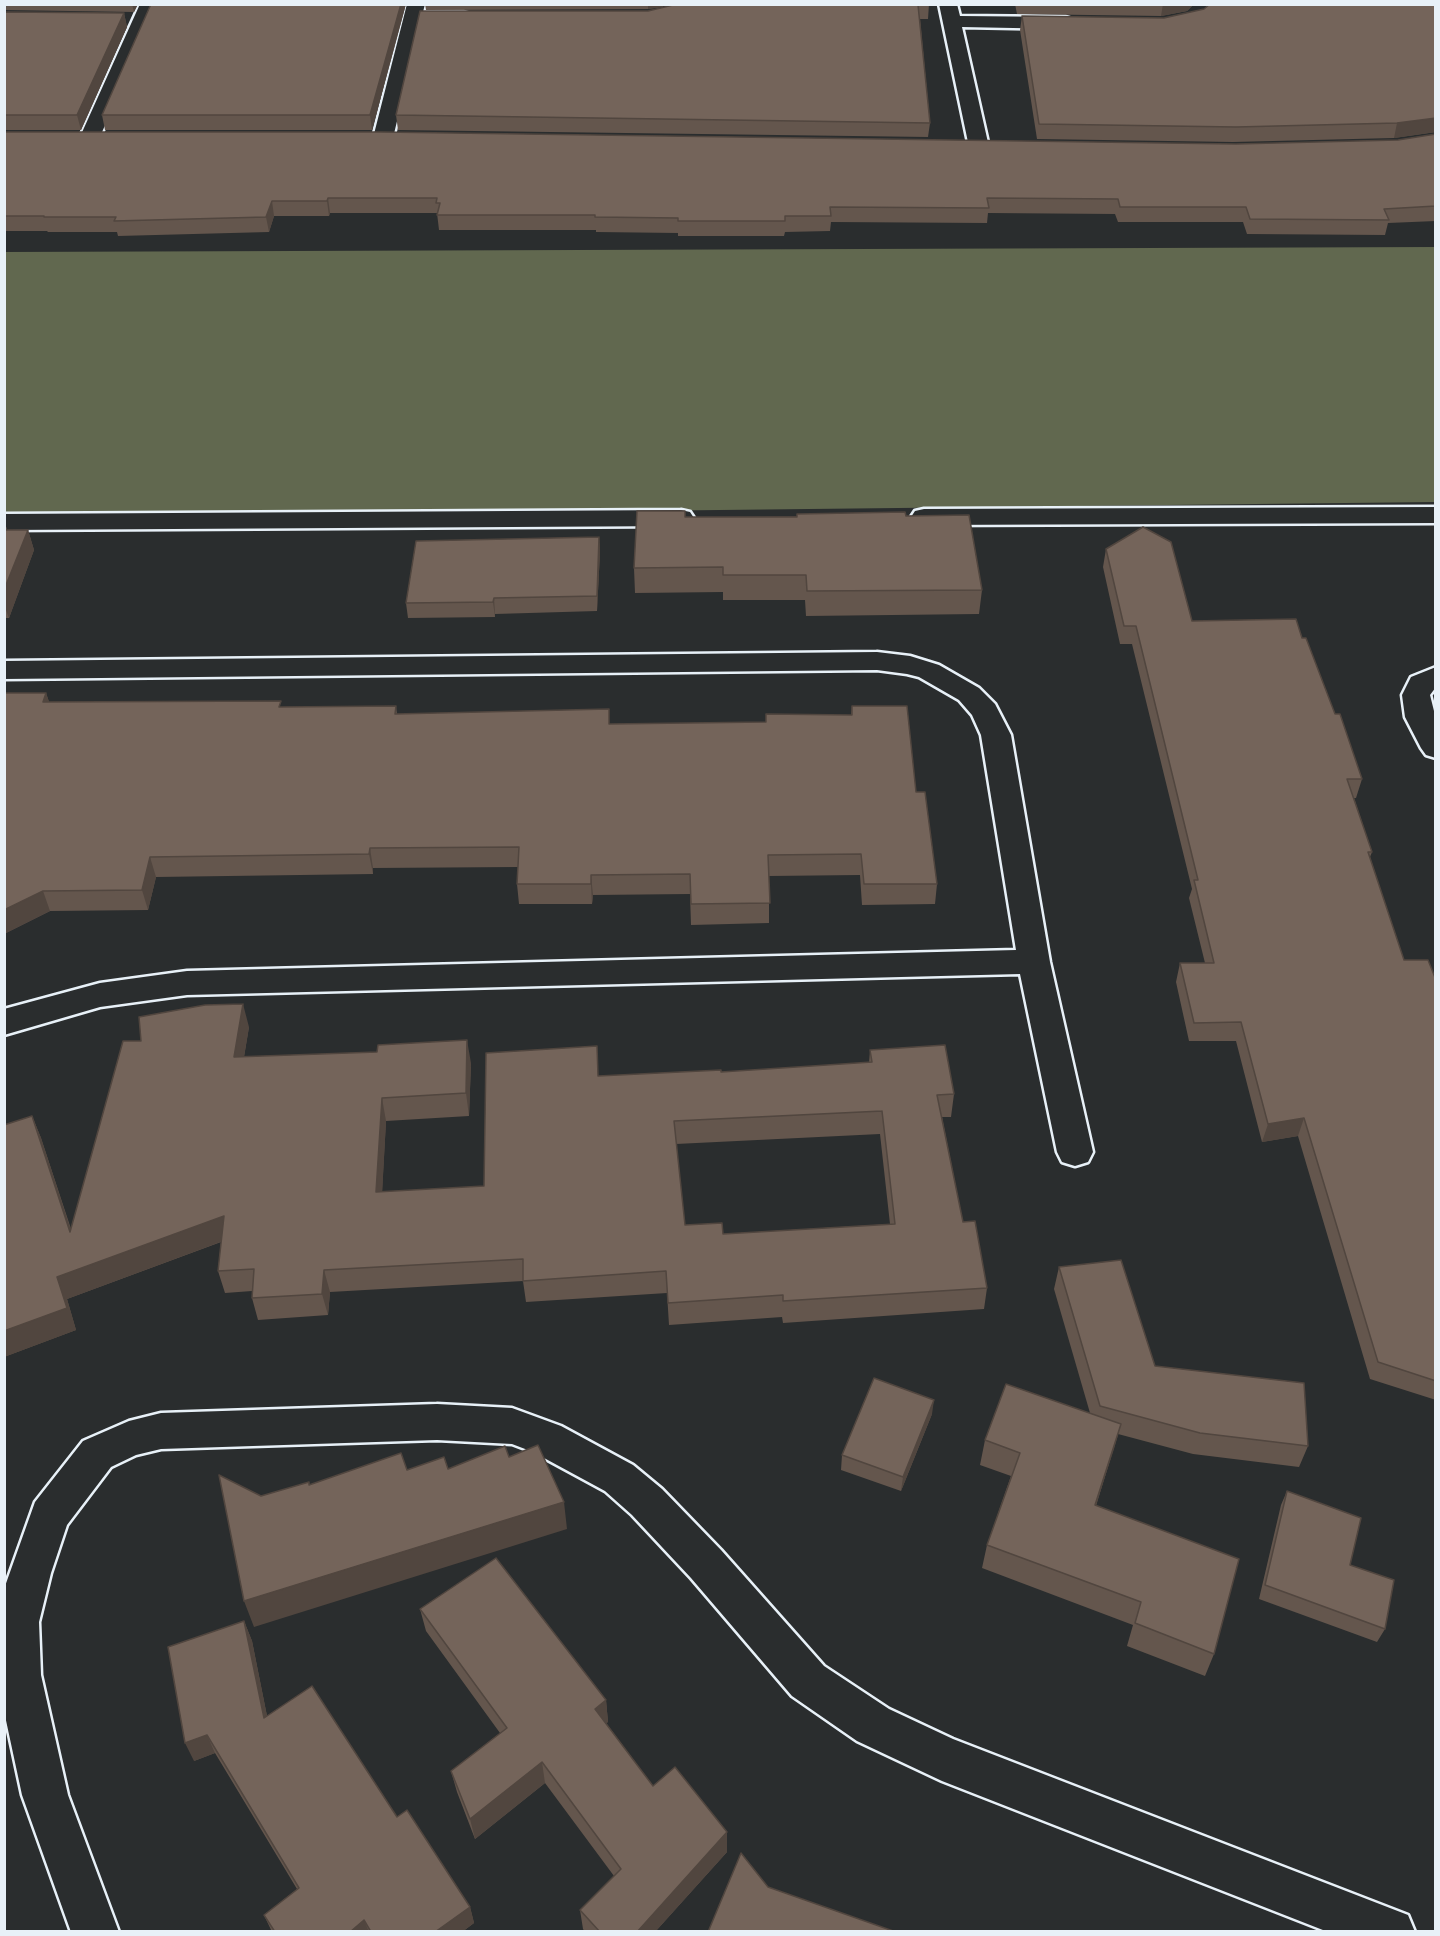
<!DOCTYPE html>
<style>
body{margin:0}
#map{position:relative;width:1440px;height:1936px;overflow:hidden;background:#2a2d2e;font-family:"Patrick Hand",sans-serif}
canvas{display:block}
.frame{position:absolute;inset:0;border:6px solid #e8f1f8;pointer-events:none}
</style>
<div id="map">
<canvas width="1440" height="1936"></canvas>
<div class="frame"></div>
</div>
<script>
const ctx = document.querySelector('canvas').getContext('2d');
ctx.lineJoin = 'round';
function fill(path, color) { ctx.fillStyle = color; ctx.fill(path, 'evenodd'); }
const shape = rows => new Path2D(rows.map(r => 'M' + r).join(''));
function strokePath(path, color, width, dash) { ctx.strokeStyle = color; ctx.lineWidth = width; ctx.lineCap = dash ? 'butt' : 'round'; ctx.setLineDash(dash || []); ctx.stroke(path); }
const green = shape([
 [1435,247,1435,502,5,518,4,252]
]);
const minor = shape([
 [140,4,158,4,99,139,96,143,89,145,82,143,79,139,140,4],
 [407,4,425,4,423,12,463,12,470,14,472,18,470,22,463,24,420,24,393,138,390,142,383,144,376,142,373,138,407,4],
 [939,4,957,4,960,16,1065,17,1072,19,1074,23,1072,27,1065,29,962,27,989,147,986,151,979,153,972,151,969,147,939,4],
 [1436,507,1436,523,924,525,915,523,911,517,915,511,924,509,1436,507],
 [681,510,690,512,694,518,690,524,681,526,4,530,4,514,681,510],
 [877,652,910,656,939,665,979,688,995,704,1011,735,1050,962,1093,1152,1088,1162,1075,1166,1062,1162,1057,1152,1020,974,187,995,100,1007,4,1035,4,1009,100,983,187,971,1016,950,981,735,972,715,959,700,919,677,907,674,877,670,4,679,4,661,877,652],
 [1436,667,1436,687,1430,695,1436,719,1436,758,1426,755,1421,748,1405,717,1402,695,1411,677,1436,667],
 [437,1404,512,1408,561,1426,633,1465,662,1489,721,1550,824,1666,889,1709,953,1739,1408,1915,1415,1932,1328,1932,942,1781,857,1741,792,1696,691,1578,632,1515,605,1491,533,1452,512,1444,437,1440,161,1449,136,1455,111,1467,67,1525,51,1573,39,1622,41,1675,68,1795,119,1932,71,1932,22,1795,4,1711,4,1589,35,1502,83,1441,129,1421,161,1413,437,1404]
]);
const wall = shape([
 [4,4,138,4,134,12,4,10],
 [406,4,372,130,105,130,102,115],
 [425,4,666,4,662,7,648,9,426,10],
 [929,4,928,19,920,19,930,123,928,137,398,130,396,115,648,11],
 [1015,4,1194,4,1187,11,1161,16,1017,14],
 [1436,4,1436,132,1394,138,1233,142,1037,139,1020,30,1022,16,1164,18,1204,9],
 [4,12,124,13,127,27,81,130,4,130],
 [4,132,1236,144,1398,140,1436,134,1436,221,1388,223,1385,235,1247,234,1243,222,1118,222,1115,214,988,213,987,223,831,222,830,231,785,232,784,236,678,236,678,233,596,232,596,230,439,230,437,213,330,213,329,216,274,216,269,232,118,236,117,232,48,232,47,231,4,231],
 [906,516,982,590,979,614,806,616,805,600,723,600,723,592,635,593,634,568,686,517],
 [4,520,7,530,28,530,34,550,9,618,4,618],
 [599,537,600,552,597,611,495,614,495,617,408,618,406,603],
 [1106,549,1192,621,1302,638,1335,714,1362,779,1356,798,1354,798,1372,852,1370,857,1404,960,1436,980,1436,1400,1370,1379,1298,1136,1262,1142,1236,1041,1189,1041,1176,982,1180,963,1205,963,1189,898,1192,889,1132,644,1120,644,1103,567],
 [4,693,46,693,49,702,282,707,396,706,397,714,610,724,766,722,851,715,852,706,916,792,937,884,935,904,862,905,860,875,769,876,769,923,691,925,690,894,593,895,592,904,519,904,517,884,518,867,373,868,373,874,156,877,148,910,50,911,4,934],
 [249,1027,244,1057,471,1063,469,1116,386,1121,382,1192,484,1186,599,1076,721,1072,869,1063,870,1050,954,1094,951,1117,942,1117,963,1222,987,1288,984,1309,783,1323,782,1317,669,1325,667,1293,526,1302,523,1281,330,1292,328,1315,258,1320,252,1298,252,1291,225,1293,218,1271,221,1242,67,1299,76,1330,4,1357,32,1116,41,1138,71,1229,141,1041],
 [880,1134,890,1224,723,1234,685,1225,676,1144],
 [1059,1267,1155,1366,1308,1446,1299,1467,1193,1454,1118,1434,1096,1506,1214,1654,1205,1676,1127,1646,1133,1625,982,1568,987,1545,1011,1476,980,1465,985,1440,1090,1413,1054,1289],
 [932,1414,901,1491,841,1470,842,1455],
 [1287,1491,1350,1565,1385,1629,1377,1642,1259,1599,1281,1505],
 [420,1609,606,1700,608,1722,606,1723,653,1786,727,1832,727,1852,655,1932,585,1932,583,1929,580,1910,614,1876,545,1783,475,1839,457,1792,451,1771,500,1733,426,1631],
 [244,1621,252,1641,267,1716,397,1817,470,1907,474,1923,462,1932,272,1932,264,1915,297,1889,215,1753,194,1761]
]);
const shadedWall = shape([
 [132,4,138,4,134,12],
 [401,4,406,4,372,130,370,115],
 [648,4,666,4,662,7,648,9],
 [1163,4,1194,4,1187,11,1161,16],
 [124,13,127,27,81,130,77,115],
 [1436,118,1436,132,1394,138,1397,123],
 [328,198,330,213,329,216,327,201],
 [272,201,274,216,269,232,266,217],
 [4,520,10,539,4,546],
 [28,530,34,550,9,618,4,605,4,590],
 [599,537,600,552,597,611,597,596],
 [494,598,495,614,495,617,493,602],
 [46,693,53,713,43,702],
 [370,848,373,868,373,874,369,854],
 [150,857,156,877,148,910,142,890],
 [591,875,593,895,592,904,591,884],
 [43,891,50,911,4,934,4,910],
 [243,1004,249,1027,240,1080,234,1057],
 [467,1040,471,1063,469,1116,466,1093],
 [382,1098,386,1121,381,1214,376,1192],
 [32,1116,41,1138,79,1255,70,1232],
 [1304,1118,1298,1136,1262,1142,1268,1124],
 [224,1216,231,1238,67,1299,76,1330,4,1357,4,1331,57,1277],
 [324,1270,330,1292,328,1315,322,1294],
 [934,1400,932,1414,901,1491,903,1477],
 [1121,1424,1114,1449,1088,1529,1095,1505],
 [564,1502,567,1529,254,1627,244,1601],
 [244,1621,252,1641,271,1736,264,1718],
 [606,1700,608,1722,597,1730,595,1709],
 [207,1735,215,1753,194,1761,185,1743],
 [542,1762,545,1783,475,1839,470,1819],
 [727,1832,727,1852,655,1932,637,1932],
 [470,1907,474,1923,462,1932,435,1932],
 [364,1920,369,1932,350,1932]
]);
const building = shape([
 [151,4,401,4,370,115,102,115,151,4],
 [677,4,929,4,918,5,930,123,396,115,420,11,648,11,677,4],
 [1210,4,1436,4,1436,118,1397,123,1236,127,1039,124,1022,16,1164,18,1204,9,1210,4],
 [4,12,124,13,77,115,4,115,4,12],
 [4,132,381,132,1236,144,1398,140,1436,134,1436,206,1384,209,1389,220,1250,219,1246,207,1120,207,1118,199,987,198,989,208,830,207,831,216,785,216,785,221,678,221,678,218,595,217,595,215,437,215,440,203,436,203,437,198,328,198,327,201,272,201,266,217,114,221,116,217,44,217,44,216,4,216,4,132],
 [637,511,685,511,685,517,797,517,797,514,905,512,906,516,969,515,982,590,807,591,806,575,723,575,723,567,634,568,637,511],
 [1143,527,1171,542,1192,621,1296,619,1302,638,1306,638,1335,714,1340,714,1362,779,1347,779,1372,852,1368,852,1404,960,1428,960,1436,980,1436,1381,1378,1362,1304,1118,1268,1124,1241,1022,1194,1023,1180,963,1214,963,1194,880,1198,880,1136,626,1124,626,1106,549,1143,527],
 [4,530,28,530,4,590,4,530],
 [599,537,597,596,494,598,493,602,406,603,416,541,599,537],
 [4,693,46,693,43,702,281,701,279,707,396,706,395,714,609,709,609,724,766,722,766,714,852,715,852,706,907,706,916,792,925,792,937,884,864,884,861,854,768,855,770,903,691,904,690,874,591,875,591,884,517,884,519,847,370,848,369,854,150,857,142,890,43,891,4,910,4,693],
 [243,1004,234,1057,377,1052,378,1045,467,1040,466,1093,382,1098,376,1192,484,1186,486,1053,597,1046,598,1076,721,1070,721,1072,872,1062,870,1050,945,1045,954,1094,937,1095,963,1222,975,1221,987,1288,783,1301,783,1295,668,1303,666,1271,523,1281,523,1259,324,1270,322,1294,252,1298,254,1269,218,1271,224,1216,57,1277,67,1308,4,1331,4,1125,32,1116,70,1232,123,1041,141,1041,139,1017,205,1005,243,1004],
 [882,1111,895,1224,723,1234,722,1223,685,1225,674,1121,882,1111],
 [1121,1260,1155,1366,1304,1383,1308,1446,1200,1433,1100,1406,1059,1267,1121,1260],
 [874,1378,934,1400,903,1477,842,1455,874,1378],
 [1006,1384,1121,1424,1095,1505,1239,1559,1214,1654,1135,1623,1141,1602,987,1545,1020,1453,985,1440,1006,1384],
 [538,1445,564,1502,244,1601,219,1475,261,1496,309,1482,309,1485,401,1453,407,1470,444,1457,448,1469,505,1446,509,1457,538,1445],
 [1287,1491,1361,1518,1350,1565,1394,1580,1385,1629,1265,1585,1287,1491],
 [496,1558,606,1700,595,1709,653,1786,675,1767,727,1832,637,1932,600,1932,580,1910,621,1869,542,1762,470,1819,451,1771,507,1728,420,1609,496,1558],
 [244,1621,264,1718,312,1686,397,1817,407,1810,470,1907,435,1932,371,1932,364,1920,350,1932,275,1932,264,1915,299,1888,207,1735,185,1743,168,1647,244,1621],
 [741,1853,768,1887,896,1932,708,1932,741,1853]
]);
fill(green, '#61684f');
strokePath(minor, '#e8f1f8', 5);
fill(minor, '#2a2d2e');
fill(wall, '#64564d');
fill(shadedWall, '#51463f');
fill(building, '#74645a');
strokePath(building, '#51463f', 1.5);
</script>
